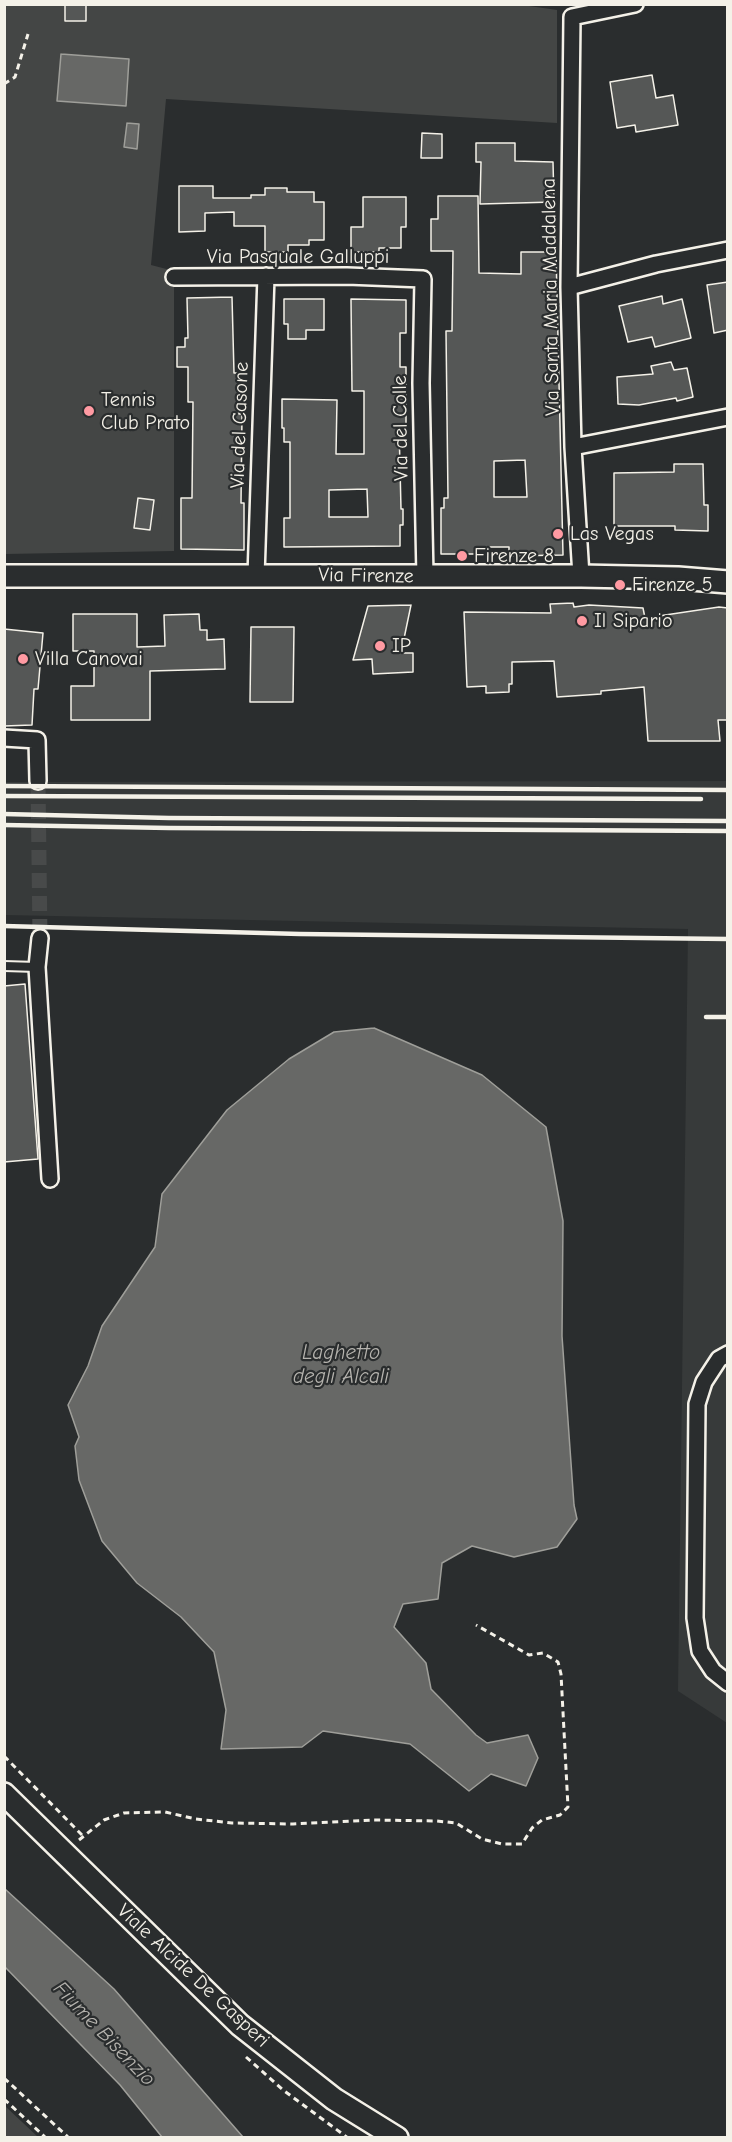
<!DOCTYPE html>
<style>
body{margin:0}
#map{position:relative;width:732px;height:2142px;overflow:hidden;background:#2a2d2e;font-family:"Comic Neue",sans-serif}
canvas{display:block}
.frame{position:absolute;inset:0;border:6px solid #f4f1e8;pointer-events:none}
</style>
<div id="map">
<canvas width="732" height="2142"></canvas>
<div class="frame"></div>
</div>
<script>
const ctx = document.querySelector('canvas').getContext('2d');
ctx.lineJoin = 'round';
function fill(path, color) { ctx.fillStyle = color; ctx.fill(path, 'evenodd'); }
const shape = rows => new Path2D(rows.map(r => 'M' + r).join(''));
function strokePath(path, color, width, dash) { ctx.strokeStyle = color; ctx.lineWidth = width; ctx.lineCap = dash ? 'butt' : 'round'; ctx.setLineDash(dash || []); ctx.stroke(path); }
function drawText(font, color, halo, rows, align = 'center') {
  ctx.font = font + ' "Comic Neue",sans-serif'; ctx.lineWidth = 4.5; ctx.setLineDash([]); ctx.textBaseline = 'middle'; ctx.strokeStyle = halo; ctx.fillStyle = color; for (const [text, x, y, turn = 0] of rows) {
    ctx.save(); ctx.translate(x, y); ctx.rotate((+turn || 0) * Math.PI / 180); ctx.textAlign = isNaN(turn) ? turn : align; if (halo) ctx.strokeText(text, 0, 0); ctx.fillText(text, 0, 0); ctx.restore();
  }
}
const built = shape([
 [727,781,727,1723,678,1691,688,929,5,915,4,782]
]);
const green = shape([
 [515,4,557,10,557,123,166,99,151,265,174,271,174,551,5,554,5,5],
 [4,2106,5,2106,38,2137,5,2137]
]);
const water = shape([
 [61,54,129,59,126,106,57,101,61,54],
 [127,123,139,124,137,149,124,147,127,123],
 [374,1028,482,1075,546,1127,563,1221,562,1336,574,1505,577,1519,557,1547,514,1557,472,1546,442,1563,438,1599,403,1604,394,1627,426,1663,431,1689,476,1735,487,1743,528,1735,538,1758,526,1786,491,1774,469,1791,410,1744,323,1731,302,1747,221,1749,226,1710,214,1652,181,1617,137,1583,102,1541,79,1480,75,1446,79,1437,68,1405,88,1366,102,1326,155,1247,162,1194,227,1110,289,1059,334,1032,374,1028],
 [5,1889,114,1989,243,2137,162,2137,120,2085,5,1967,5,1889]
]);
const building = shape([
 [65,4,86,4,86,21,65,21,65,4],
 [652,75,656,98,673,95,678,125,636,132,635,125,617,128,610,82,652,75],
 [422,133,442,134,442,158,421,158,422,133],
 [476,143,515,143,515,161,553,162,554,202,480,204,481,162,476,162,476,143],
 [179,186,213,186,213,198,251,198,251,195,265,195,265,188,287,188,287,192,314,192,314,202,324,202,324,240,309,240,309,245,288,245,288,252,265,252,265,226,234,226,234,212,205,213,205,231,179,232,179,186],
 [438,196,478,196,479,273,521,274,521,252,556,252,563,555,509,556,509,547,477,547,477,554,441,554,441,508,444,508,444,498,448,498,446,331,452,331,453,251,431,251,431,219,438,219,438,196],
 [525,460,527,497,494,497,494,461,525,460],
 [363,197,406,197,406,227,401,227,401,248,379,248,379,252,351,252,351,227,363,227,363,197],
 [728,282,728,330,714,333,707,285,728,282],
 [662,296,663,304,682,299,691,338,655,347,652,337,628,342,619,306,662,296],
 [232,297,234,373,238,373,239,414,242,414,241,503,244,503,244,550,181,549,181,498,192,498,193,402,188,402,188,367,177,367,177,347,185,347,185,338,188,338,187,298,232,297],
 [284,299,324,299,324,330,306,330,306,339,288,339,288,324,284,324,284,299],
 [351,299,406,300,406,333,400,333,400,367,406,367,406,425,399,425,401,509,403,509,403,525,400,525,400,546,284,547,284,518,290,518,290,442,284,442,284,428,282,428,282,399,337,400,336,454,364,454,364,391,352,391,351,299],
 [367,489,368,517,329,517,329,490,367,489],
 [671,362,674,370,687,368,693,397,677,401,676,398,639,405,618,404,617,377,653,374,651,366,671,362],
 [674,464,703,464,704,505,708,505,708,531,675,530,675,526,614,526,614,473,674,472,674,464],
 [138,498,154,500,150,530,134,528,138,498],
 [573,603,574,607,589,605,643,608,645,618,719,607,728,608,728,720,718,720,720,741,648,741,644,687,601,691,601,694,557,697,554,661,512,662,512,684,509,684,509,692,486,693,486,686,467,687,464,612,551,613,550,604,573,603],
 [411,605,401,653,413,653,413,672,373,674,372,659,353,660,368,606,411,605],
 [73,614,137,614,137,647,165,646,164,615,199,614,200,630,207,630,207,640,224,639,225,669,150,671,150,720,71,720,71,686,94,686,94,651,73,651,73,614],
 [251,627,294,627,293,702,250,702,251,627],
 [4,629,43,633,38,689,34,689,32,725,4,726,4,629],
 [25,984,38,1159,4,1162,4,986,25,984]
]);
const streetTunnel = shape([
 [38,781,40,938]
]);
const path = shape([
 [4,84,15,77,28,34],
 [4,1756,83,1836],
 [79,1840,104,1820,124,1813,165,1812,196,1819,232,1823,293,1824,373,1820,437,1821,456,1823,482,1839,502,1844,522,1844,532,1828,542,1820,560,1815,568,1807,561,1674,558,1662,543,1653,529,1655,476,1625],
 [246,2057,283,2090,348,2138],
 [4,2078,69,2138],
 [4,2099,46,2138]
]);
const lane = shape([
 [4,966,37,967]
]);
const street = shape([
 [174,277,347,276,423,279,421,383,425,577],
 [569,287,656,264,728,250],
 [573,447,728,417],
 [256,576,266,276],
 [581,576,573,447,569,287,572,17,635,4],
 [4,738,37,740,38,781],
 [40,938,37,967,50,1179],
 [728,1354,719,1359,704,1382,697,1404,695,1618,700,1651,713,1671,728,1683]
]);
const secondary = shape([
 [4,576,581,576,678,578,728,582],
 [4,1794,240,2025,334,2099,397,2138]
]);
const rail = shape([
 [4,786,728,790],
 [4,796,701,799],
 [4,814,169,818,728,821],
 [4,825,169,828,728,831],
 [4,926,300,934,728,939],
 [706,1017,728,1017]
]);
const markers = [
 [89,411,6,"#ff9aa2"],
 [558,534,6,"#ff9aa2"],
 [462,556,6,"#ff9aa2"],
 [620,585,6,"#ff9aa2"],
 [582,621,6,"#ff9aa2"],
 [380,646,6,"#ff9aa2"],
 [23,659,6,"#ff9aa2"]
];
const streetNames = [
 ["Via Pasquale Galluppi",298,257],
 ["Via Santa Maria Maddalena",551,297,-91],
 ["Via del Casone",240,425,-88],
 ["Via del Colle",401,428,-91],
 ["Via Firenze",366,576,1],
 ["Viale Alcide De Gasperi",193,1976,43]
];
const poiNames = [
 ["Tennis",101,400],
 ["Club Prato",101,423],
 ["Las Vegas",570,534],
 ["Firenze 8",474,556],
 ["Firenze 5",632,585],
 ["Il Sipario",594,621],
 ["IP",392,646],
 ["Villa Canovai",35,659]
];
const waterNames = [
 ["Laghetto",341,1353],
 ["degli Alcali",341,1377],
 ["Fiume Bisenzio",104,2034,46]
];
fill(built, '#373a3a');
fill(green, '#444645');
fill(water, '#676866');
strokePath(water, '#9f9f9a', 1.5);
fill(building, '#555756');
strokePath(building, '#f4f1e8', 1.5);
strokePath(streetTunnel, '#484a4a', 15, [15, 8]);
strokePath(lane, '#f4f1e8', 12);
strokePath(street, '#f4f1e8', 20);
strokePath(secondary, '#f4f1e8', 26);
strokePath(path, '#f4f1e8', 3, [6, 4.5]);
strokePath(lane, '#2a2d2e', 8);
strokePath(street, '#2a2d2e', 15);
strokePath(secondary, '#2a2d2e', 21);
strokePath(rail, '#f4f1e8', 4.5);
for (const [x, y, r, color] of markers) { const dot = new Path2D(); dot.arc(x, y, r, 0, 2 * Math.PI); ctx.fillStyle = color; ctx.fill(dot); strokePath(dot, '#2a2d2e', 2); }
drawText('20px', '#f4f1e8', '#2a2d2e', streetNames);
drawText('20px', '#f4f1e8', '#2a2d2e', poiNames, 'left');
drawText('italic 21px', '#b5b3ae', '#2a2d2e', waterNames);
</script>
